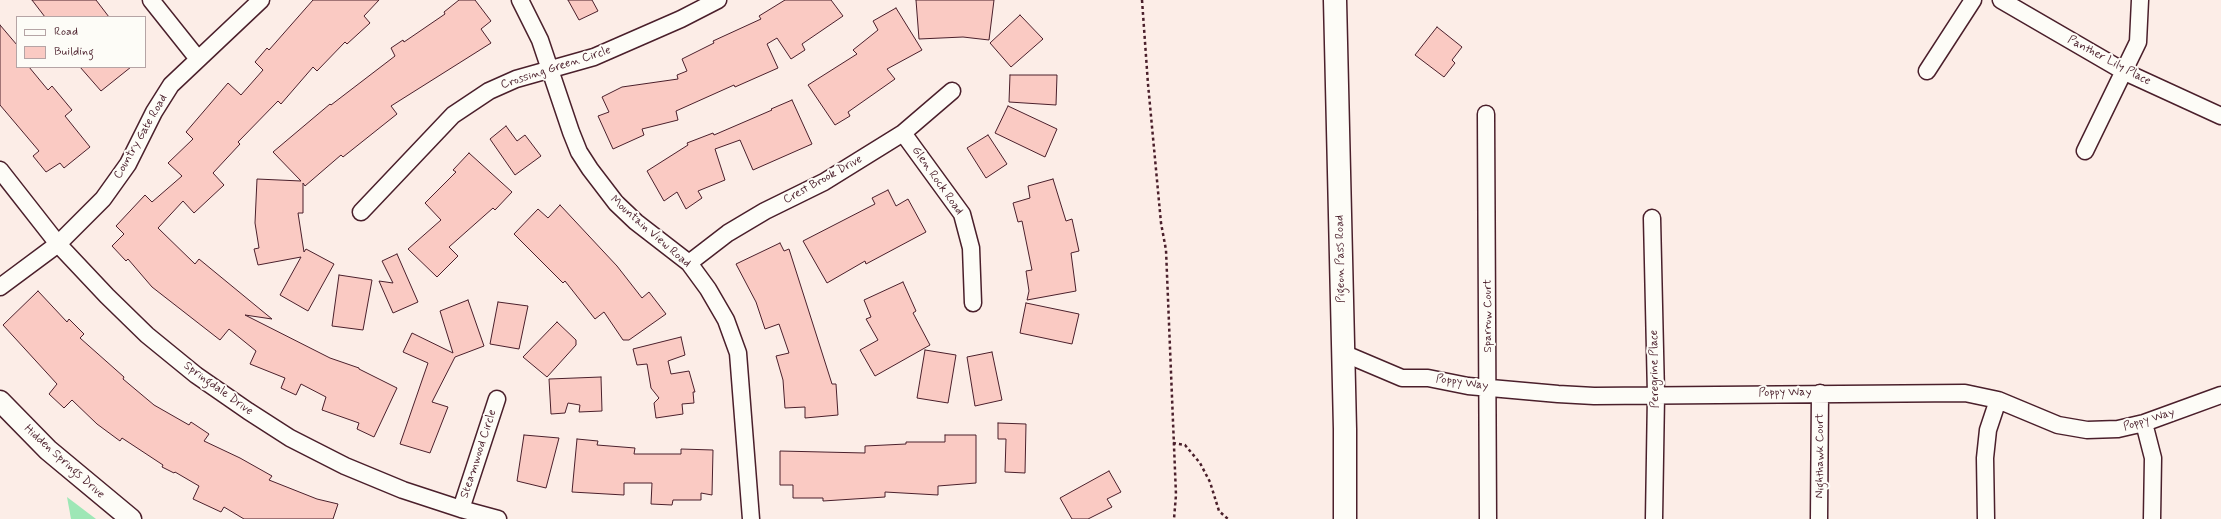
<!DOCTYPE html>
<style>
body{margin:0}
#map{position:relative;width:2221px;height:519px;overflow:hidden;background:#fcede7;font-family:Mynerve,sans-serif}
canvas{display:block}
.legend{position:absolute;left:16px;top:16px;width:130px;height:52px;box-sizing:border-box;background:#fdfcf7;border:1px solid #b5a4a5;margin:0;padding:5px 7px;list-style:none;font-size:12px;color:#4a1f2b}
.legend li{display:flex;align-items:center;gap:8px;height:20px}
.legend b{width:20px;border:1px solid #b5a4a5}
</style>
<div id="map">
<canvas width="2221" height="519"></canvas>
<ul class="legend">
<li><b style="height:5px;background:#fdfcf7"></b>Road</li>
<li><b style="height:11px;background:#facac3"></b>Building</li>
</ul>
</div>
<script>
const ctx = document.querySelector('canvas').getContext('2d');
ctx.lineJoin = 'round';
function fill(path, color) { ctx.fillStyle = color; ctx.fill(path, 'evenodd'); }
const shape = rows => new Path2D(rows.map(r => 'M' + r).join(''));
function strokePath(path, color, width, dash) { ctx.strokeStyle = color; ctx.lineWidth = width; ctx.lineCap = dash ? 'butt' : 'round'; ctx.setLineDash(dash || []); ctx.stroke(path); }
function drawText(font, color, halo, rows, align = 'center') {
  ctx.font = font + ' Mynerve,sans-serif'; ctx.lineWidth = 4; ctx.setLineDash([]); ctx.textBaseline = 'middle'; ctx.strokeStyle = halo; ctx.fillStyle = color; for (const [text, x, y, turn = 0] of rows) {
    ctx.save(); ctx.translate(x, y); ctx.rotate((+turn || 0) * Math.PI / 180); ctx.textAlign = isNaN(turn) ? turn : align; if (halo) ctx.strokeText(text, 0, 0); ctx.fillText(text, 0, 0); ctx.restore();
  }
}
const green = shape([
 [67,497,96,519,71,519]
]);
const building = shape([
 [32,0,96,0,109,17,45,17,32,0],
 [313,0,379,0,364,16,370,23,347,44,345,42,317,71,313,67,281,104,278,101,238,142,240,144,213,173,224,185,194,213,183,201,158,228,195,264,199,259,272,319,245,315,330,358,359,368,359,369,397,388,374,437,357,429,359,423,322,410,326,397,301,384,296,395,281,388,285,378,250,364,256,351,229,329,220,340,152,287,128,259,126,261,112,246,124,234,116,226,145,195,152,202,182,176,168,163,193,139,186,132,228,83,241,95,263,70,255,62,267,48,269,50,313,0],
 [459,0,475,0,491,21,481,29,491,43,391,106,397,114,343,157,341,155,305,186,303,183,303,213,298,213,304,252,306,249,334,264,308,311,280,295,301,257,258,265,254,249,259,248,255,223,257,179,301,181,273,152,330,104,331,105,395,56,391,48,403,40,404,42,445,14,444,12,459,0],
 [568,0,592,0,598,11,579,20,568,0],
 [785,0,831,0,843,16,802,44,805,50,791,59,777,38,767,44,778,68,735,87,734,85,676,111,678,120,642,129,644,135,613,149,598,116,609,112,602,97,622,87,678,79,677,75,687,71,682,59,714,43,713,41,761,19,759,16,785,0],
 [916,0,994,0,989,40,963,37,919,39,916,0],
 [896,8,922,50,887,69,895,79,848,112,850,116,835,125,808,85,857,54,853,50,878,30,873,21,896,8],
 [1020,15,1043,39,1011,67,990,43,1020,15],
 [0,25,17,45,17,67,29,67,48,90,52,86,72,110,65,116,90,147,64,168,60,163,46,172,33,156,39,151,0,105,0,25],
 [1437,27,1462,47,1452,60,1455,63,1444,77,1415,55,1437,27],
 [80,67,131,67,101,91,80,67],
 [1010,75,1057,75,1056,105,1009,102,1010,75],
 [792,100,812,144,753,170,740,140,715,149,725,180,698,191,702,198,686,209,677,192,664,201,647,171,688,145,687,143,713,133,714,135,772,110,771,109,792,100],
 [1008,106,1057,129,1045,157,995,133,1008,106],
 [506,126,517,141,525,135,541,156,515,175,490,139,506,126],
 [988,135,1007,164,986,178,967,148,988,135],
 [469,153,512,192,495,210,493,208,449,247,458,256,437,277,408,249,441,220,425,203,456,172,453,170,469,153],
 [1053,179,1066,221,1072,219,1079,251,1071,253,1076,291,1027,300,1029,291,1026,271,1032,270,1022,221,1018,222,1013,203,1030,198,1028,186,1053,179],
 [888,190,896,206,908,199,926,232,866,264,865,261,827,283,803,241,875,204,872,198,888,190],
 [560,205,617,266,642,298,649,292,666,314,629,340,623,340,604,312,595,319,565,281,563,283,514,234,538,209,548,218,560,205],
 [780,243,784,251,789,249,832,384,836,384,838,415,805,418,805,407,785,408,783,380,776,356,789,353,779,324,765,329,756,302,736,264,780,243],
 [397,254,418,302,393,313,379,281,393,283,382,261,397,254],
 [339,275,372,280,363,330,332,326,339,275],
 [903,282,916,311,913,313,930,345,875,376,860,350,878,340,866,319,871,317,864,300,903,282],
 [38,291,67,322,69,319,84,334,80,338,124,377,123,379,154,405,189,425,191,422,209,434,204,441,240,458,272,476,269,480,317,499,338,504,333,519,244,519,224,507,221,512,193,499,199,486,175,472,174,473,162,467,163,465,122,438,120,441,97,424,72,400,64,408,49,394,57,384,3,325,38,291],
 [468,300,484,346,455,357,432,402,448,407,430,453,400,444,428,363,403,352,412,333,453,353,440,311,468,300],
 [498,302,528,306,519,349,490,344,498,302],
 [1026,303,1079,314,1072,344,1020,333,1026,303],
 [557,322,576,340,576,345,547,377,523,357,557,322],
 [681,337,685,355,668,361,671,374,689,371,695,392,693,392,694,403,682,404,683,414,656,418,654,403,659,398,651,388,647,364,637,365,633,349,681,337],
 [925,350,956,355,948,403,917,398,925,350],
 [992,352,1002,400,975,406,967,357,992,352],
 [601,377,602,411,579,412,580,405,568,403,565,413,551,414,549,379,601,377],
 [998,423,1026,424,1025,473,1005,472,1006,439,998,439,998,423],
 [524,435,559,438,546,488,517,481,524,435],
 [945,435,976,435,976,483,938,486,938,495,885,492,885,497,823,501,823,498,793,498,793,485,780,485,780,451,865,453,865,446,906,444,906,442,945,442,945,435],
 [577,439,598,441,597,445,635,448,634,454,681,454,681,449,713,450,712,495,701,493,701,500,673,500,672,505,651,504,652,483,624,483,624,495,572,492,577,439],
 [1109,471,1121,492,1107,499,1112,507,1088,519,1072,519,1060,498,1109,471]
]);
const path = shape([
 [1142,0,1148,84,1161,223,1166,250,1176,495,1174,519],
 [1173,443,1185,445,1200,463,1210,482,1219,511,1228,519]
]);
const minor = shape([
 [151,0,198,59],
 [520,0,540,40,571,132,579,152,590,169,616,203,636,222,689,263,708,289,726,320,738,353,751,519],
 [2001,0,2125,72,2221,116],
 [1927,71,1973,0],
 [1486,114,1488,519],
 [903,133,962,214,971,248,973,303],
 [2085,151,2138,42,2140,0],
 [0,170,58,244,107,296,147,335,196,375,248,411,290,438,345,466,403,490,461,509,498,519],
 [361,212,453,115,489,91,516,79,594,57,681,19,718,0],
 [1652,218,1656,395,1654,519],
 [689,263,728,233,765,211,824,182,903,133,952,91],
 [0,287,58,244,103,199,128,164,154,112,171,85,261,0],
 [1343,353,1402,378,1428,378,1468,386,1558,394,1594,396,1965,393,1998,400,2058,425,2087,430,2118,429,2144,423,2221,395],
 [2144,423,2153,458,2152,519],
 [461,509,497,399],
 [1819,519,1820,393],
 [1986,519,1985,458,1988,430,1998,400]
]);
const tertiary = shape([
 [0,401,48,450,131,519]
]);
const secondary = shape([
 [1335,0,1345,429,1345,519]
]);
const streetNames = [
 ["Panther Lily Place",2109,61,28],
 ["Crossing Green Circle",556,68,-18],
 ["Country Gate Road",141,137,-60],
 ["Crest Brook Drive",823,180,-29],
 ["Glen Rock Road",937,181,55],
 ["Mountain View Road",650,232,41],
 ["Pigeon Pass Road",1341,259,-91],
 ["Sparrow Court",1488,316,-90],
 ["Peregrine Place",1655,369,-91],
 ["Poppy Way",1462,383,8],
 ["Springdale Drive",218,389,36],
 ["Poppy Way",1785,393,-1],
 ["Poppy Way",2149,420,-17],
 ["Steamwood Circle",479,454,-72],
 ["Nighthawk Court",1820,456,-90],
 ["Hidden Springs Drive",64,462,42]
];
fill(green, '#9ee7b6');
fill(building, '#facac3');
strokePath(building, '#4a1f2b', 1);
strokePath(minor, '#4a1f2b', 19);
strokePath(tertiary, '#4a1f2b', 23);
strokePath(secondary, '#4a1f2b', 25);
strokePath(path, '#4a1f2b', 2.5, [3, 3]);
strokePath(minor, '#fdfcf7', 16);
strokePath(tertiary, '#fdfcf7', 20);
strokePath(secondary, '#fdfcf7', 22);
drawText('12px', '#4a1f2b', '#fdfcf7', streetNames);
</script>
